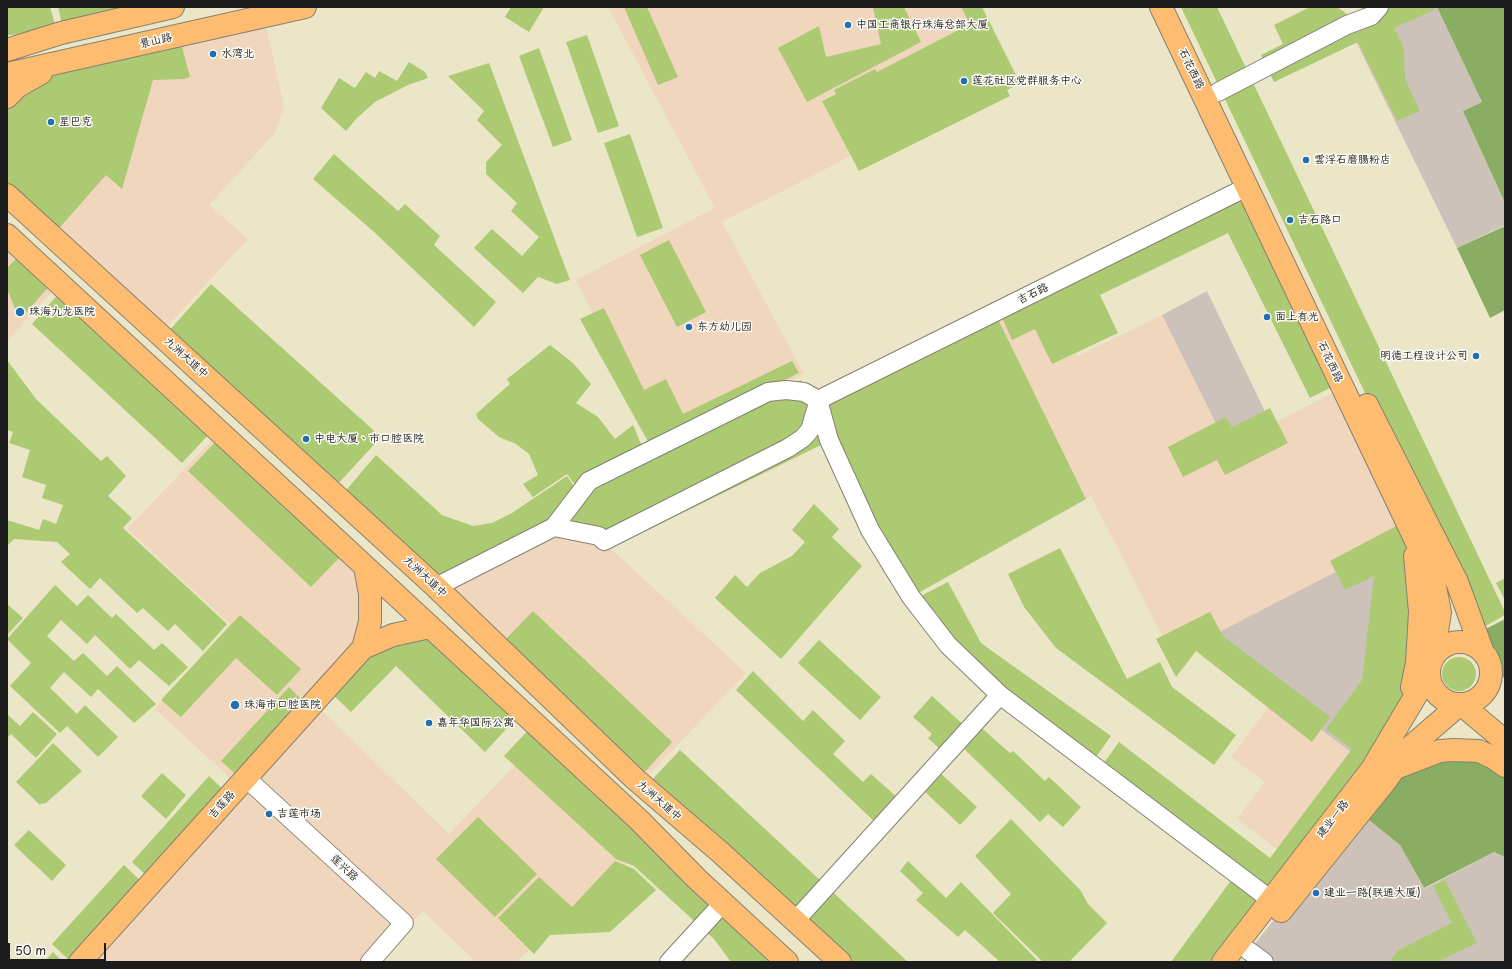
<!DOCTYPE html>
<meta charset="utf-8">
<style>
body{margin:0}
#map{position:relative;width:1512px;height:969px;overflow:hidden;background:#ebe6c8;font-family:"Playpen Sans",sans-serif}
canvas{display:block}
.frame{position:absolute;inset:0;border:8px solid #1c1c1c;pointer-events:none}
.scale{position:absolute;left:8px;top:943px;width:98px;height:18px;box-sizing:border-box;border:2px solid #1c1c1c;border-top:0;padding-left:5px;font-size:12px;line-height:14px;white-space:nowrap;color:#1c1c1c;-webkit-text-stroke:3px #fdfcf7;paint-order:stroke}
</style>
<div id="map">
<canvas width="1512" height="969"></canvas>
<div class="frame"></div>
<div class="scale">50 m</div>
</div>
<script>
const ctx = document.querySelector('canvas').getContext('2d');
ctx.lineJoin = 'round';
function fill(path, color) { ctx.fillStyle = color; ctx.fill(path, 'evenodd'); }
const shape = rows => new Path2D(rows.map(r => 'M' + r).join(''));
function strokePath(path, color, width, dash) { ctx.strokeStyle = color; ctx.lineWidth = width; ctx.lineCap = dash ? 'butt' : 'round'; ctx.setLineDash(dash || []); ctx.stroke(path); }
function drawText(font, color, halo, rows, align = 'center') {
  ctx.font = font + ' "Playpen Sans","LXGW WenKai TC",sans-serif'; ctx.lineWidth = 3; ctx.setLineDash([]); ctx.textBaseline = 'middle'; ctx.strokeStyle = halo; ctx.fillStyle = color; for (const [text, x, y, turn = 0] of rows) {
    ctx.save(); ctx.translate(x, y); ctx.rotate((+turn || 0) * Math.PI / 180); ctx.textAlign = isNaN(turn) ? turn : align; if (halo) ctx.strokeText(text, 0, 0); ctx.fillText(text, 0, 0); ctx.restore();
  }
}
const built = shape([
 [608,7,965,7,973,23,822,100,851,156,722,222,804,374,659,446,576,280,715,208],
 [264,17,284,106,275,133,209,205,248,239,160,334,7,188,7,98],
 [7,235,59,284,7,341],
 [1046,287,1078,356,1162,315,1227,447,1342,388,1409,534,1173,657,1091,496,1086,499,995,313],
 [220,432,365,567,370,622,314,703,449,834,545,734,657,837,516,962,476,962,423,911,374,962,80,962,239,786,155,709,230,624,127,529],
 [554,527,598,537,746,673,640,784,437,587],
 [1276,697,1372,769,1298,865,1237,819,1265,782,1231,757]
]);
const industrial = shape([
 [1385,7,1437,7,1482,102,1463,111,1505,203,1505,225,1457,248,1348,25],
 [1207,291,1271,424,1227,446,1162,315],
 [1409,534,1372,768,1202,641],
 [1360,813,1400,845,1424,889,1494,852,1505,857,1505,962,1265,962,1249,951]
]);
const green = shape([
 [7,7,50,7,56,28,26,34,7,35],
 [58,7,152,7,63,29],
 [511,7,544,7,529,32,505,17],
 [624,7,647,7,678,77,658,85],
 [873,7,904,7,921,42,807,102,778,48,819,26,826,57,881,44],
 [961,7,982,7,1020,83,1007,90,1010,96,859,171,822,101,836,94,834,90,875,69,877,72,970,24],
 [1181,7,1217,7,1505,612,1505,615,1478,630],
 [1310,7,1337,7,1354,19,1363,7,1433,7,1434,10,1394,28,1404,48,1405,79,1420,111,1397,121,1358,42,1274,82,1261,55,1283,44,1274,25],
 [587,35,619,126,598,133,566,42],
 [180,39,190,77,184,79,153,80,122,189,106,175,54,234,12,191,7,183,7,102,36,78],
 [539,48,572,140,553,147,519,56],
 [409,62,425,72,428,78,408,85,375,102,356,119,346,131,321,108,339,78,355,88,366,72,375,78,379,71,397,81],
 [489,63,570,280,557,284,538,277,523,293,474,248,492,229,522,256,539,237,511,211,517,203,486,174,486,162,502,145,477,120,484,111,448,76],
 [630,134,663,228,637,237,604,143],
 [334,154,398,211,405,204,440,236,434,245,496,302,474,327,373,231,313,179],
 [1246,193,1336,385,1310,398,1228,233,1100,295,1118,333,1052,364,1035,329,1012,340,1000,313],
 [669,240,706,312,677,327,640,255],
 [21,254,52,283,22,317,16,311,7,289,7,268],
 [211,284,381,437,335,487,166,334],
 [61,291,212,431,182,463,32,324],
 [604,308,644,390,666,379,683,414,792,361,799,373,650,445,580,319],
 [995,313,1086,499,911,597,818,400],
 [550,345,573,363,591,384,576,403,598,417,615,439,633,425,644,451,578,489,567,474,533,497,523,484,538,475,529,454,516,444,499,437,478,419,476,414,510,384,507,379],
 [7,360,36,399,101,461,107,456,126,476,108,496,132,518,123,528,227,624,203,651,175,624,168,631,143,608,137,613,100,578,90,589,61,562,70,554,57,542,14,539,7,546,7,520,39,530,43,519,56,524,63,505,42,498,46,485,22,477,30,450,9,443,13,432,7,430],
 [801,380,813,403,823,444,617,545,599,534,561,524,592,484],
 [1270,408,1288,443,1225,475,1217,460,1183,477,1168,447,1226,417,1232,427],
 [220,437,343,554,311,587,188,471],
 [376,455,442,515,473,526,492,523,512,513,567,476,577,491,552,524,437,581,342,495],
 [814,504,839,529,832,537,862,566,781,659,715,598,735,575,747,587,760,573,792,556,805,542,792,530],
 [1402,523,1414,588,1406,689,1395,721,1269,893,1101,767,1119,742,1270,858,1352,749,1326,729,1362,680,1374,576,1345,590,1330,561],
 [1060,548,1127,679,1160,662,1172,687,1236,735,1214,765,1056,648,1024,607,1008,574],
 [1505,578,1505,600,1496,583],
 [948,582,981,643,1111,736,1094,760,1002,694,917,598],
 [55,585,77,606,88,595,112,618,116,614,154,650,162,643,188,667,169,686,139,660,130,669,95,635,87,644,61,620,47,636,74,661,83,653,107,676,117,666,156,704,134,723,98,689,91,697,64,672,50,688,77,714,85,705,118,737,98,757,67,726,60,733,10,686,31,663,7,639],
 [7,604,23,618,7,635],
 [533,611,672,742,642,775,502,643],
 [1210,612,1223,636,1330,717,1312,742,1196,651,1176,677,1156,639],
 [240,615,301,669,277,695,236,658,181,717,161,700],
 [431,631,519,715,485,752,396,666,351,712,329,691,365,651],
 [819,640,881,697,860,720,798,663],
 '1442 674a17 17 0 1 1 34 0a17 17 0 1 1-34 0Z',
 [753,671,803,721,813,710,845,741,833,754,863,782,871,774,899,799,877,824,736,690],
 [289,687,306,704,239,777,221,761],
 [932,696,966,727,943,752,928,738,932,734,913,717],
 [33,712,57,734,36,758,11,734,7,738,7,714,20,726],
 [534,724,793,962,731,962,714,939,634,866,616,859,504,756],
 [977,724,1010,753,1013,751,1045,781,1049,777,1081,807,1063,827,1048,814,1040,822,959,744],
 [53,743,82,771,46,803,39,804,16,782],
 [680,750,908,962,840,962,649,783],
 [937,770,977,807,960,825,921,788],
 [162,773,186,795,166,819,141,796],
 [209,776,228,794,151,880,132,862],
 [478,817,537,874,495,917,436,859],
 [1011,819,1081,891,1088,904,1107,923,1069,962,1043,962,993,913,1011,894,975,856],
 [29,830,66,865,52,881,14,845],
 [615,861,634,869,656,890,610,932,550,935,534,954,498,918,539,877,572,907],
 [908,861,946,898,961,882,1037,960,1035,962,1000,962,965,930,958,937,916,900,923,893,900,871],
 [124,865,146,886,71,962,52,944],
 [1235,875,1265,899,1217,962,1171,962],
 [1445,880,1477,943,1437,962,1390,962,1397,951,1452,923,1433,886],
 [53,952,63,962,44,962]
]);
const forest = shape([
 [1437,7,1505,7,1505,203,1463,111,1482,102],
 [1505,226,1505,310,1490,318,1457,248],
 [1505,619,1505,679,1491,665,1476,634],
 [1440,751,1505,766,1505,857,1494,852,1424,888,1400,845,1360,813,1394,769]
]);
const minor = shape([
 [1218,92,1347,25,1371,16,1379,7],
 [818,400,1247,187],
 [554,527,599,536,604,541,788,448,803,438,810,430,818,403],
 [436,587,554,527,589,481,768,392,786,390,804,392,818,400,829,440,870,530,911,597,948,645,1000,695,1271,900],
 [246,778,404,923,370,962],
 [795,921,1000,695],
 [1249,951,1264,962],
 [669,962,723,903]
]);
const major = shape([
 [1161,7,1428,566,1434,582,1440,612,1433,658],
 [7,50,61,33,173,7],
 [7,74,305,7],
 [7,97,17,87,41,73],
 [7,195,436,587,635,779,720,852,840,962],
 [7,235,639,820,697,879,787,962],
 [1367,405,1457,582,1482,650],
 '1429 673a31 31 0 1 1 62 0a31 31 0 1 1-62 0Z',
 [363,648,370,622,370,594,365,567],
 [1412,687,1417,663,1420,612,1415,556],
 [1462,705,1505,741],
 [1393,769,1440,751,1453,750,1479,751,1494,758,1505,766],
 [1281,911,1387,779,1408,749,1459,705],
 [80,962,363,648,393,635,430,627],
 [1223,962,1372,769,1422,685,1429,667]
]);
const markers = [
 [848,25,4,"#1f6fb2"],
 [213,54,4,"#1f6fb2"],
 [964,81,4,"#1f6fb2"],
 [51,122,4,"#1f6fb2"],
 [1306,160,4,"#1f6fb2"],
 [1290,220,4,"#1f6fb2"],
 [20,312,5,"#1f6fb2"],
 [1267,317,4,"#1f6fb2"],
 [689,327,4,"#1f6fb2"],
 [1476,356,4,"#1f6fb2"],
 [306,439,4,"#1f6fb2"],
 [235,705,5,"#1f6fb2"],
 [429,723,4,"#1f6fb2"],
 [269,814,4,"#1f6fb2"],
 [1316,893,4,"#1f6fb2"]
];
const poiNames = [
 ["中国工商银行珠海总部大厦",856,25],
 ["水湾北",221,54],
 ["莲花社区党群服务中心",972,81],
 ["星巴克",59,122],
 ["雲浮石磨腸粉店",1314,160],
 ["吉石路口",1298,220],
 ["珠海九龙医院",29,312],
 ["面上有光",1275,317],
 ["东方幼儿园",697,327],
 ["明德工程设计公司",1468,356,"right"],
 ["中电大厦、市口腔医院",314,439],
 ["珠海市口腔医院",244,705],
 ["嘉年华国际公寓",437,723],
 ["吉莲市场",277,814],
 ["建业一路(联通大厦)",1324,893]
];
const streetNames = [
 ["景山路",156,41,-13],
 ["石花西路",1191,69,64],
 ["吉石路",1033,294,-26],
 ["九洲大道中",186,358,42],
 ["石花西路",1330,362,65],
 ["九洲大道中",425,577,43],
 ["九洲大道中",659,801,41],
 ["吉莲路",222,805,-48],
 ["建业一路",1333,819,-52],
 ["莲兴路",344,868,43]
];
fill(built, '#efd6bc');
fill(industrial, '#cdc2b9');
fill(green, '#acca71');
fill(forest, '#89ae63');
strokePath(minor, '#848172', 20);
strokePath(major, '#848172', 24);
strokePath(minor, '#fff', 18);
strokePath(major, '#febc70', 22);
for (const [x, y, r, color] of markers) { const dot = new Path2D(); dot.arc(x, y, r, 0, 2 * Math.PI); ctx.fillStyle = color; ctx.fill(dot); strokePath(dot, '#fdfcf7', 1.5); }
drawText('11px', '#1c1c1c', '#fdfcf7', poiNames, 'left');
drawText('11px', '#1c1c1c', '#fdfcf7', streetNames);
</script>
